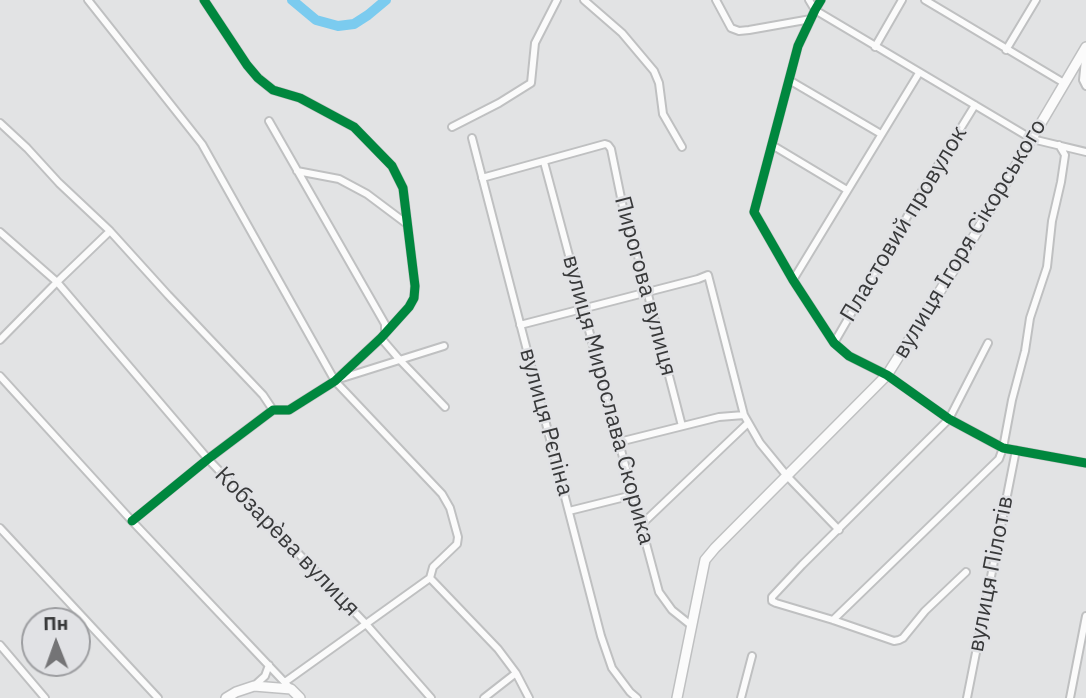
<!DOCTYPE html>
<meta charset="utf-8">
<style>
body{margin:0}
#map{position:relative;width:1086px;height:698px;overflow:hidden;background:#e2e3e4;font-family:"IBM Plex Sans",sans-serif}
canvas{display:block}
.north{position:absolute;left:21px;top:607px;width:70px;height:70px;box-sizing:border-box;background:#e1e2e5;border:2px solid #9d9ea1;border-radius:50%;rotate:359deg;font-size:19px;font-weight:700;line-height:28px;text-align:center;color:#38393a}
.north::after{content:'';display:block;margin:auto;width:24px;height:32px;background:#747476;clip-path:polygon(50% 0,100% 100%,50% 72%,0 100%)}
</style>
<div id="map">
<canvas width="1086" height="698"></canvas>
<div class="north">Пн</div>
</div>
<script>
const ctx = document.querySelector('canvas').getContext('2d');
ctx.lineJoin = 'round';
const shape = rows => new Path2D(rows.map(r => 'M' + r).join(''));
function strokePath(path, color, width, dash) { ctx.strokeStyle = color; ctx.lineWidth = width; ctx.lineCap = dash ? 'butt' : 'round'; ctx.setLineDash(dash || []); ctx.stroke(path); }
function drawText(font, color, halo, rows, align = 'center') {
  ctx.font = font + ' "IBM Plex Sans",sans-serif'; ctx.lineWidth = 5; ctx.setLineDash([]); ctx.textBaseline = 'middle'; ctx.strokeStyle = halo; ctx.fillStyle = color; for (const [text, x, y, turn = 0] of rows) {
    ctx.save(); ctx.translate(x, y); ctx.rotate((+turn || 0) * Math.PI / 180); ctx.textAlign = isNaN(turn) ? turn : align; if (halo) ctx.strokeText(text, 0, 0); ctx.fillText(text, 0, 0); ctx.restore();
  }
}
const river = shape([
 [292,0,316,20,338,26,354,24,368,15,386,0]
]);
const street = shape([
 [88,0,202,144,335,381,442,494,450,508,458,537,457,544,433,567,430,578],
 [584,0,622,33,654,71,659,83,663,114,682,147],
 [716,0,731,28,739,31,749,30,811,19],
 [809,0,815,10,1032,139,1086,152],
 [821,0,815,10,798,46,754,212,793,280,834,343,849,356,887,375,949,419,1003,448,1086,463],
 [925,0,1064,83],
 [875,47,902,0],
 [1086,49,1083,80,1086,86],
 [1006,50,1036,0],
 [789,80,881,134],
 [269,121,385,324,385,333],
 [0,123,27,148,59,183,110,231,168,295,263,395,273,410],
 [452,127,499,103,531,83,535,43,557,0],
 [472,138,601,636,612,668,630,692,637,698],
 [772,145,847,190],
 [544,162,659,592,672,610,692,626],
 [297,171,339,179,367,194,407,224],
 [482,178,605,144,608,145,611,149,627,227,638,256,682,426],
 [0,232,57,282,208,459,366,624,431,698],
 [793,280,919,73],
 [520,325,698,279,708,275,744,415,760,443,787,476,839,530],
 [381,338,399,359,445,407],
 [0,340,57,282,110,231],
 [834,343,922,191,975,105],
 [0,376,132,521,291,689],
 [339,379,444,346],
 [619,442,719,417,744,415],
 [569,511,633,495],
 [132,521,208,459,273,410,289,410,335,381,381,338,409,307,414,298,415,286,403,188,392,166,354,127,300,98,273,90,258,78,247,65,204,0],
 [642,524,748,423],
 [0,528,158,698],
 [966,572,925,611,903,638,899,640,894,641,833,620,776,603,772,601,772,597,802,565,949,419,988,343],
 [430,578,498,649,516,673,529,698],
 [833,620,999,459,1003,448,1012,400,1025,351,1030,318,1047,267,1052,221,1061,182,1065,155,1059,145],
 [0,645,45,698],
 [285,682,430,578],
 [254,686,265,676,269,665],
 [484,698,516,673],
 [741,698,752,656],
 [967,698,1016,450],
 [1070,698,1086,616]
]);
const secondary = shape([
 [226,698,236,692,254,686,291,689,300,698],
 [677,698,705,560,715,548,887,375,969,245,1086,47]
]);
const cycleway = shape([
 [821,0,815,10,798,46,754,212,793,280,834,343,849,356,887,375,949,419,1003,448,1086,463],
 [132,521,208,459,273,410,289,410,335,381,381,338,409,307,414,298,415,286,403,188,392,166,354,127,300,98,273,90,258,78,247,65,204,0]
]);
const streetNames = [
 ["Пластовий провулок",904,224,-59],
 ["вулиця Ігоря Сікорського",970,239,-59],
 ["Пирогова вулиця",645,286,75],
 ["вулиця Мирослава Скорика",608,400,75],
 ["вулиця Рєпіна",546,422,75],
 ["Кобзарèва вулиця",287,542,46],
 ["вулиця Пілотів",991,574,-79]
];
strokePath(river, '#7bcbef', 10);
strokePath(street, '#bfc0c1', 10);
strokePath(secondary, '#bfc0c1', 12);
strokePath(street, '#fbfbfb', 6);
strokePath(secondary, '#fbfbfb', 9);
strokePath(cycleway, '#00873e', 9);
drawText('23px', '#38393a', '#e1e2e5', streetNames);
</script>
